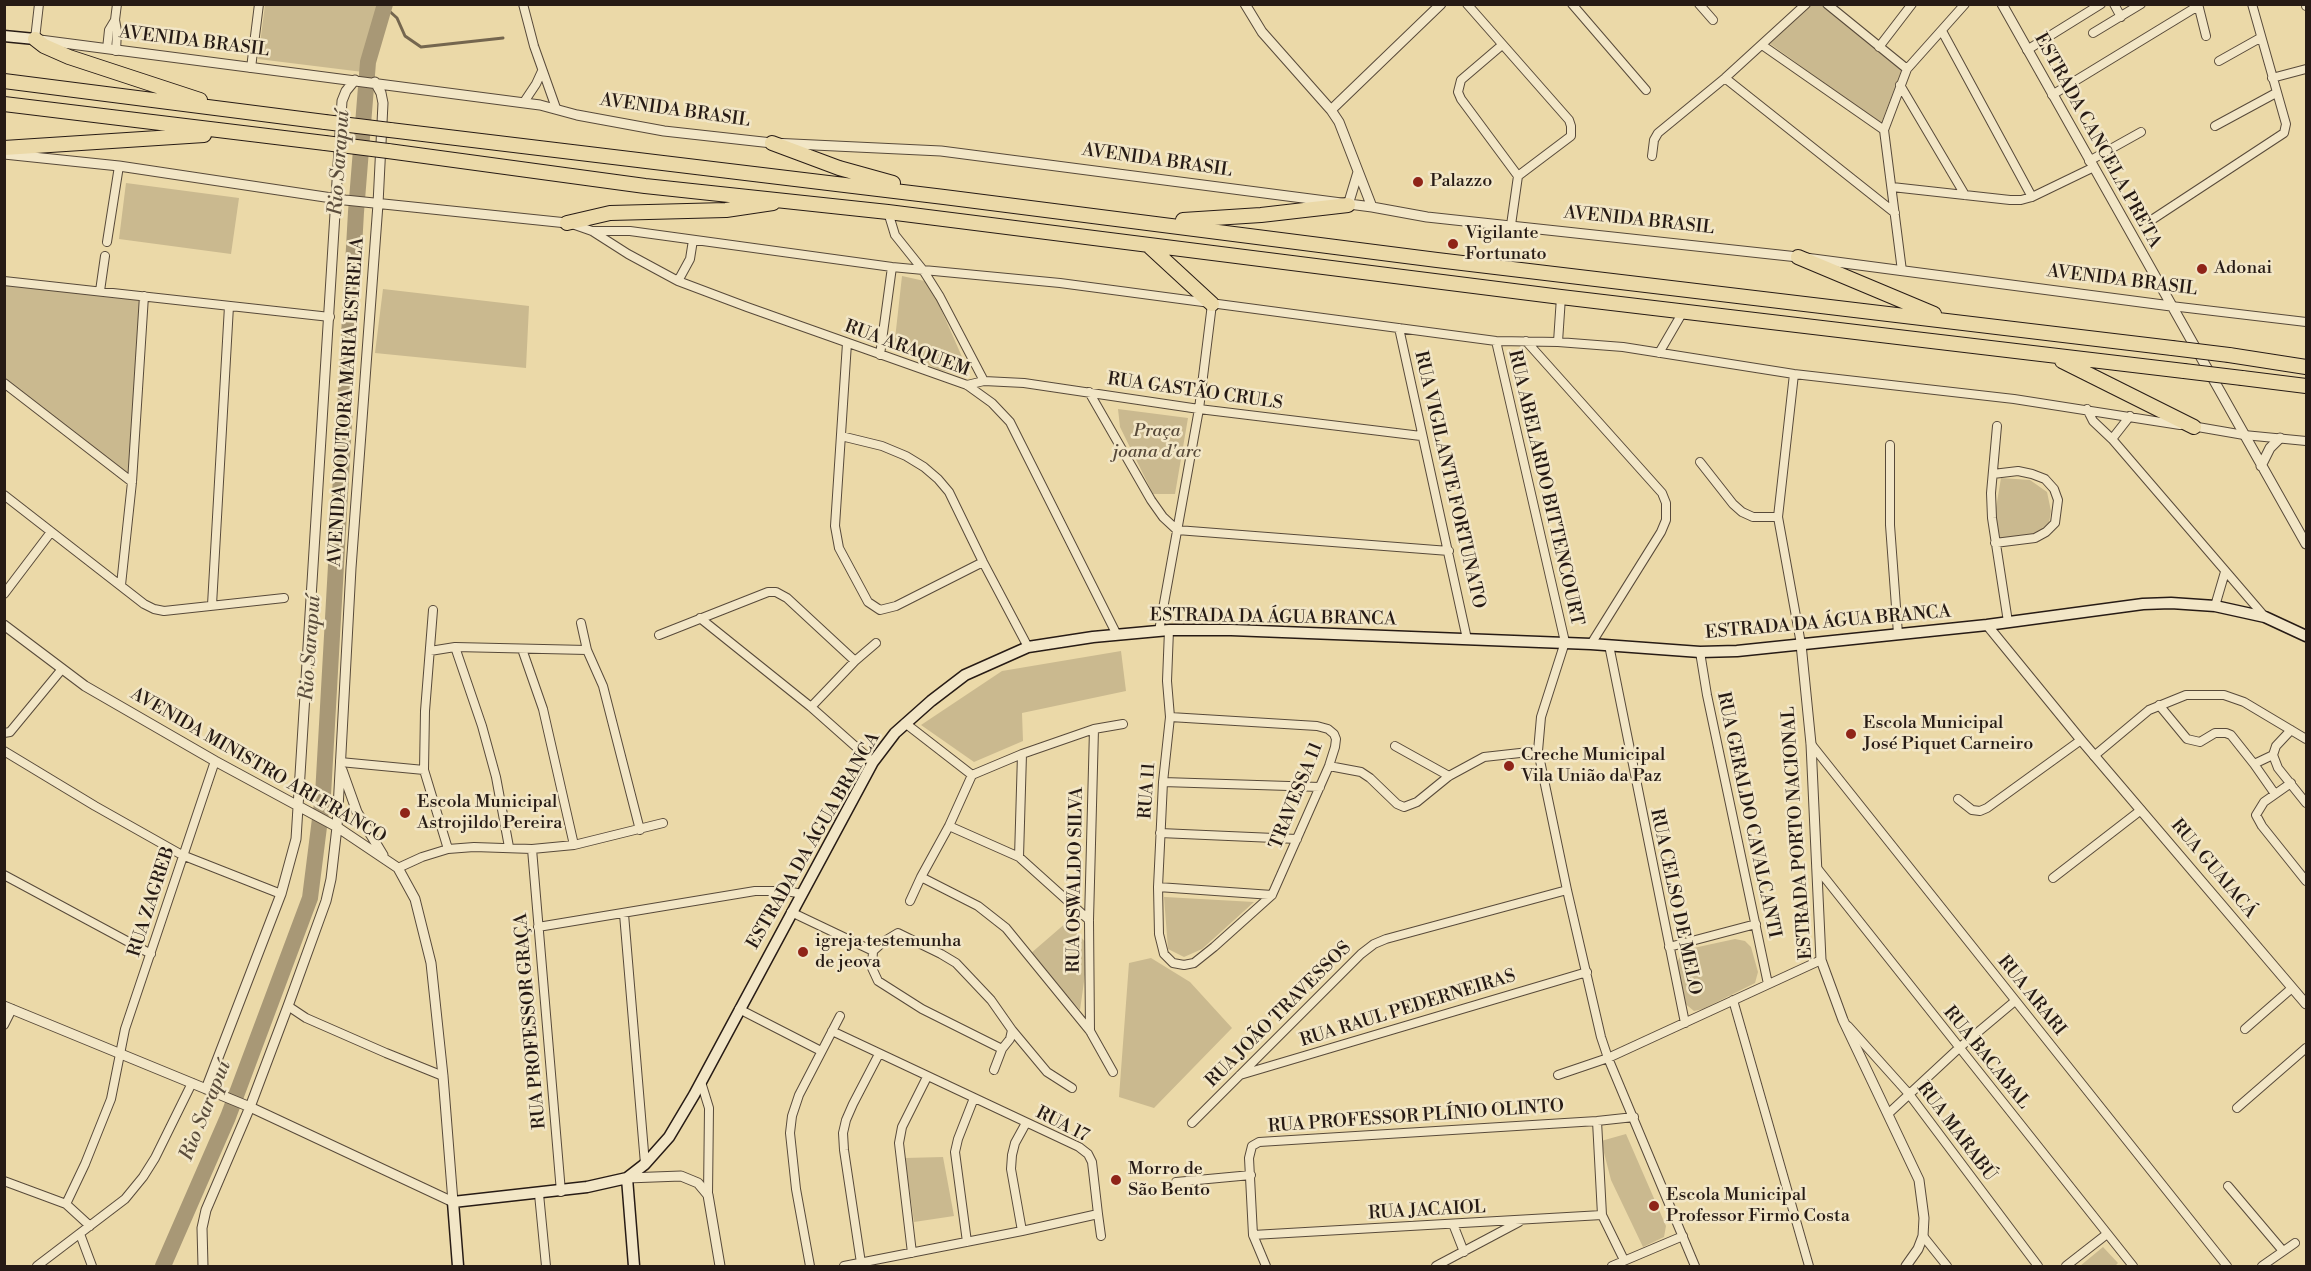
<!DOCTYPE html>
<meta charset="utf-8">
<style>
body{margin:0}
#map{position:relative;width:2311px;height:1271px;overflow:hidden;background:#ebd9a8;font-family:"Libre Bodoni",serif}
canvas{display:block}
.frame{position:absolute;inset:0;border:6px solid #271b15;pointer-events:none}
</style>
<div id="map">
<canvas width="2311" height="1271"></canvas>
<div class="frame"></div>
</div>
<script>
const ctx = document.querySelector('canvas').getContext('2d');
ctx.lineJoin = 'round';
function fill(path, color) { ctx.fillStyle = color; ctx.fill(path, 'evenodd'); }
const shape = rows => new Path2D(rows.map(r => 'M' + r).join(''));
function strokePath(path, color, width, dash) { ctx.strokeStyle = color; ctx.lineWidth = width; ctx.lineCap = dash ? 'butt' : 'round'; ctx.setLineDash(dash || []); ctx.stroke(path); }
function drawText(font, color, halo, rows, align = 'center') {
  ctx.font = font + ' "Libre Bodoni",serif'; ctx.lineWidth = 5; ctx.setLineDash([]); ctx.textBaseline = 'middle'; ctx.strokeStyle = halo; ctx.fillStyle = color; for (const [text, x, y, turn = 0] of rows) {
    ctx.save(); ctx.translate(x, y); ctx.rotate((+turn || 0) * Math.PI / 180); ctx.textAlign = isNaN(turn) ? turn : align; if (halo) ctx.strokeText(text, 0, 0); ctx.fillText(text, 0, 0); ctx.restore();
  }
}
const green = shape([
 [265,5,376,5,378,18,364,62,363,72,258,59],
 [1808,5,1822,5,1902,68,1881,124,1769,43],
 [126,183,239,198,231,254,119,239],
 [902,276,929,282,970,375,939,370,894,348],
 [4,281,144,296,132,482,5,383],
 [383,289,529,306,526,368,375,353],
 [1118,409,1188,418,1175,494,1153,494,1120,427],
 [2001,478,2030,480,2047,492,2051,511,2049,523,2035,535,1997,539,1996,508],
 [1121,651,1126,691,1022,713,1023,741,974,762,921,725,1002,671],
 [1164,897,1165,897,1254,902,1202,949,1184,957,1168,949],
 [1067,922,1089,946,1080,1010,1030,954],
 [1735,939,1745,941,1751,947,1758,972,1755,983,1703,1009,1694,1011,1683,1002,1676,964,1684,950],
 [1151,958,1190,982,1232,1028,1154,1108,1119,1097,1129,963],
 [1626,1134,1666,1226,1664,1237,1643,1247,1611,1180,1601,1141],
 [943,1157,954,1216,914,1222,905,1158],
 [2103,1247,2118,1263,2115,1266,2080,1266]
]);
const stream = shape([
 [386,8,397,18,405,36,421,47,503,38]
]);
const river = shape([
 [163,1266,228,1117,310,898,323,795,356,212,368,62,385,4]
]);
const minor = shape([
 [523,4,534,46,556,108],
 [1467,4,1569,120,1571,126,1571,136,1518,176,1511,225],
 [1572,4,1646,90],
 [1699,4,1713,20],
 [1827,4,1907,69],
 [2114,4,2121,17],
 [2198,4,2206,36],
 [2306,4,2306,6],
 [1942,31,2032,197],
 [2093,33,2141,4],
 [35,39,39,4],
 [1502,45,1461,80,1458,92,1461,99,1518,176],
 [1762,45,1884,130],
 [1879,47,1912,4],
 [107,49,109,30,115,20],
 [2027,50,2101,4],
 [116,51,117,31,115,20,117,4],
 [2219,61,2260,38],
 [251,68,259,4],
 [1725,78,1895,213],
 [2272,78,2306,69],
 [1900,85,1965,195],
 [2052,95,2198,6],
 [524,102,536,84,542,71],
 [2215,126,2276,93],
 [1652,156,1654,140,1658,133,1725,78,1806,4],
 [2089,161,2141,132],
 [1892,187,2010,200,2021,200,2032,197,2092,168],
 [888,212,895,235,923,270,940,297,984,381],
 [2150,221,2284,133,2286,124,2252,4],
 [572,224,592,231,628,254,678,281,747,307,967,385,992,403,1010,422,1117,635],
 [592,231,630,231,892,267,1060,283,1496,341,1558,342,1623,347,1794,374,2014,399,2180,425],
 [107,242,119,166],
 [1902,271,1884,130,1907,69,1965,4],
 [4,281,330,317],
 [678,281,690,259,693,240],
 [100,291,105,256],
 [2171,306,2306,322],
 [1399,328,1467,639],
 [1496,341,1565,642,1541,717,1538,751,1567,890,1601,1037,1608,1058,1695,1266],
 [1526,341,1662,493,1666,503,1666,520,1661,532,1591,644],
 [1558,342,1561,297],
 [847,343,835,526,839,548,868,602,880,610,896,606,983,562],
 [1659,353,1684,310],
 [880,355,892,267],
 [1794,374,1778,517,1801,644],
 [4,383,132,482],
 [967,385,984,381,1024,383,1199,409,1421,436],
 [1089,392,1151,500,1163,517,1177,530,1449,551],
 [2087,409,2093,421,2112,439,2265,617],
 [1997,426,1991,493,1992,518,2008,622],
 [2192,426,2244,435,2306,441],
 [841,436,882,446,906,456,924,467,938,479,949,492,983,562,1028,647],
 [2112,439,2130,416],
 [1890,445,1890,525,1898,634],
 [1700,462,1733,504,1742,512,1753,517,1778,517],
 [1993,474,2018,471,2032,474,2045,479,2054,489,2058,500,2055,523,2046,532,2035,538,1995,543],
 [4,495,144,604,154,609,164,611,284,598],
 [121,585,132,482,144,296],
 [4,594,51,532],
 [212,605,229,306],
 [2215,606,2225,572],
 [433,610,425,711,424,770,448,849],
 [700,618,811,707,873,762],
 [581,623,587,650,603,686,640,830],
 [1169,630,1167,681,1170,717,1163,782,1158,887,1159,934,1164,954,1173,963,1184,965,1194,963,1214,947,1272,895,1329,766,1335,747,1336,739,1334,734,1328,729,1317,726,1170,717],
 [1159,631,1199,409,1212,304],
 [659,635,768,592,776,592,787,598,855,661,876,643],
 [1609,645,1685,1023],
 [455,647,482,726,496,777,509,847],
 [522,649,543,709,574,845],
 [430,651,455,647,587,650],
 [1700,652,1707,695,1768,984],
 [2159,705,2187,739,2200,742,2215,733,2226,733,2231,735,2254,764,2273,755],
 [811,707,855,661],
 [905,723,972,775],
 [2291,730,2276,746,2273,755,2278,768,2306,803],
 [4,733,10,732,62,669],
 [1811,744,2227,1266],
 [1395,746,1449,776],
 [4,751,95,806,182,855,281,894],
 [2094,756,2149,710,2186,695,2224,695,2244,702,2306,739],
 [340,762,424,770],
 [2254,764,2275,794],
 [1329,766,1361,772,1370,778,1397,804,1404,807,1417,802,1449,776,1484,757,1538,751],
 [1163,782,1320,787],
 [2291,783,2264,802,2256,815,2262,826,2306,881],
 [1958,799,1972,810,1980,811,1987,808,2081,740],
 [949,826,1019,857,1089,920],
 [1160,833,1297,839],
 [532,849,561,1192],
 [1019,857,1022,754],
 [398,868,422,857,448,849,474,847,532,849,574,845,663,823],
 [1817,868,2133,1266],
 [4,875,151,954],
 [921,877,978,906,1006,928,1090,1031,1113,1072],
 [2053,878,2141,810],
 [1158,887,1272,895],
 [910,901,921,877,949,826,972,775,1022,754,1094,729,1123,724],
 [791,912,873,951,883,942,898,933,941,954,956,963,991,1000,1012,1030,1010,1039,1002,1049,994,1070],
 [624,914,645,1164],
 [538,927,755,891,787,891,802,894],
 [1669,947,1756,924],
 [873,951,872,968,878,981,922,1009,1002,1049],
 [1733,1000,1809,1266],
 [288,1006,306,1018,386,1053,443,1076],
 [739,1009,821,1051],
 [4,1025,12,1009],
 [1848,1026,1909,1094,2038,1266],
 [2245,1029,2292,988],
 [1012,1030,1047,1072,1072,1088],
 [832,1031,1079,1147,1088,1154,1092,1162,1098,1214,1022,1231,844,1266],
 [1090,1031,1089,920,1094,729],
 [1240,1075,1587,972],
 [1558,1075,1608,1058,1821,960],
 [701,1082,709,1108,708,1195],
 [2237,1108,2306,1048],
 [1889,1113,1959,1048,2015,1001],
 [1597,1121,1602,1215,1624,1260],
 [1192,1123,1361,954,1374,944,1386,939,1567,890],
 [4,1181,66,1204,90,1226],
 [1176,1182,1251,1175],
 [2228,1186,2283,1251],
 [539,1194,546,1266],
 [66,1204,85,1164,111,1099,125,1029,215,761],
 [1098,1214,1101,1236],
 [1453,1224,1464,1252],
 [1022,1231,1011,1169,1012,1155,1015,1143,1026,1123],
 [80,1234,92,1266],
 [1253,1235,1602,1215],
 [1923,1236,1947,1266],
 [967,1242,955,1152,958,1139,974,1098],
 [912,1253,899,1143,902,1127,927,1077],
 [861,1263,844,1150,843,1133,846,1120,853,1104,879,1054],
 [37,1266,125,1199,143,1177,155,1158,192,1083],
 [810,1266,796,1189,790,1133,792,1116,799,1095,840,1016],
 [1266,1266,1253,1235,1249,1158,1252,1146,1259,1142,1597,1121,1634,1117],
 [1436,1266,1519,1222],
 [1612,1266,1683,1236],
 [2066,1266,2107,1234],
 [2262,1266,2295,1243]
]);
const tertiary = shape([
 [1245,4,1262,32,1331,110,1339,122,1372,207],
 [2002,4,2306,544],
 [40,40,540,105,577,115,664,131,772,143,941,151,1372,207,1427,217,1798,257,2171,306],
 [1331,110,1441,4],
 [4,154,119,166,345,200,567,223],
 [1348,205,1358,172],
 [2261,466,2270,448,2280,438],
 [4,625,85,686,215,761,337,827,398,868,415,899,431,963,443,1076,453,1202,250,1107,4,1006],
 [1987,625,2081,740,2306,1004],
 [1801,644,1811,744,1821,960,1843,1020,1919,1180,1924,1218,1923,1236,1918,1249,1906,1266],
 [342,770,357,812,383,855],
 [206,1089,281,894,296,839,342,101,346,91,355,80],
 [627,1178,681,1176,698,1183,708,1195,720,1266],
 [203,1266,202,1228,206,1210,250,1107,288,1006,326,901,331,879,337,827,351,568,378,204,383,103,381,93,375,82]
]);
const secondary = shape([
 [4,36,35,39],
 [627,1178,634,1266],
 [458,1266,453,1202,587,1187,627,1178,645,1164,669,1137,694,1095,873,762,895,733,931,701,965,675,1028,647,1093,637,1169,630,1231,630,1591,644,1700,652,1737,651,1987,625,2143,604,2171,603,2215,606,2265,617,2306,636]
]);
const motorway = shape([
 [35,39,44,46,69,57,200,100],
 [4,81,325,122],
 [4,104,325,143],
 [390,130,944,197,1437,260,2172,348],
 [772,143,839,168,893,183],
 [4,148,204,135],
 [388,151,645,186,888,212,1561,297,2184,371],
 [1183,220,1261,215,1348,205],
 [567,223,610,213,726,210,773,203],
 [1148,245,1212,304],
 [1798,257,1934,314],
 [2229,355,2306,367],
 [2062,361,2194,427],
 [2242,378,2306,386]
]);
const motorwayBridge = shape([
 [325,122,390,130],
 [325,143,388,151],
 [2172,348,2229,355],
 [2184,371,2242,378]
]);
const markers = [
 [1418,182,6,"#8f2418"],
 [1453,244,6,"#8f2418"],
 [2202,269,6,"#8f2418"],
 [1851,734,6,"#8f2418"],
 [1509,766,6,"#8f2418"],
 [405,813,6,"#8f2418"],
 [803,952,6,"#8f2418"],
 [1116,1180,6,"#8f2418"],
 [1654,1206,6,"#8f2418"]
];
const streetNames = [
 ["AVENIDA BRASIL",194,42,7],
 ["AVENIDA BRASIL",675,111,8],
 ["ESTRADA CANCELA PRETA",2097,141,61],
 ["AVENIDA BRASIL",1157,161,8],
 ["AVENIDA BRASIL",1639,221,6],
 ["AVENIDA BRASIL",2122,281,7],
 ["RUA ARAQUEM",907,349,20],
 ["RUA GASTÃO CRULS",1195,392,8],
 ["AVENIDA DOUTORA MARIA ESTRELA",347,402,-86],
 ["RUA VIGILANTE FORTUNATO",1449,480,77],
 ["RUA ABELARDO BITTENCOURT",1545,488,77],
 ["ESTRADA DA ÁGUA BRANCA",1273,618,1],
 ["ESTRADA DA ÁGUA BRANCA",1828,623,-5],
 ["AVENIDA MINISTRO ARI FRANCO",258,766,30],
 ["RUA 11",1148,791,-86],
 ["TRAVESSA 11",1297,796,-68],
 ["RUA GERALDO CAVALCANTI",1748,815,78],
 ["ESTRADA PORTO NACIONAL",1798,833,-94],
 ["ESTRADA DA ÁGUA BRANCA",814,841,-60],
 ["RUA GUAIACÁ",2213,869,50],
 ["RUA OSWALDO SILVA",1076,880,-89],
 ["RUA ZAGREB",152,902,-72],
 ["RUA CELSO DE MELO",1675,902,78],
 ["RUA ARARI",2031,996,51],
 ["RUA RAUL PEDERNEIRAS",1408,1009,-17],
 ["RUA JOÃO TRAVESSOS",1279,1015,-45],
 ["RUA PROFESSOR GRAÇA",531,1021,-95],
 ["RUA BACABAL",1986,1058,51],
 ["RUA PROFESSOR PLÍNIO OLINTO",1416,1117,-4],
 ["RUA 17",1062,1125,27],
 ["RUA MARABÚ",1956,1132,53],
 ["RUA JACAIOL",1427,1211,-3]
];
const poiNames = [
 ["Palazzo",1430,182],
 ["Vigilante",1465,234],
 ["Fortunato",1465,255],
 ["Adonai",2214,269],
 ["Escola Municipal",1863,724],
 ["José Piquet Carneiro",1863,745],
 ["Creche Municipal",1521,756],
 ["Vila União da Paz",1521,777],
 ["Escola Municipal",417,803],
 ["Astrojildo Pereira",417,824],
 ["igreja testemunha",815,942],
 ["de jeova",815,963],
 ["Morro de",1128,1170],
 ["São Bento",1128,1191],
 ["Escola Municipal",1666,1196],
 ["Professor Firmo Costa",1666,1217]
];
const parkNames = [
 ["Praça",1157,432],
 ["joana d'arc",1157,453]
];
const waterNames = [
 ["Rio Sarapuí",340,163,-86],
 ["Rio Sarapuí",311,648,-86],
 ["Rio Sarapuí",206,1111,-68]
];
fill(green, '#cab98f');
strokePath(stream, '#74664f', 3);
strokePath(river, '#a89876', 16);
strokePath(minor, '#584a3a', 10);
strokePath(tertiary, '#584a3a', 11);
strokePath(secondary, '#271b15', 13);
strokePath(motorway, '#271b15', 16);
strokePath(minor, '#f2e6c6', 8);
strokePath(tertiary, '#f2e6c6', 9);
strokePath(secondary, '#f2e6c6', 10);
strokePath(motorway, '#ebd9a8', 14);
strokePath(motorwayBridge, '#271b15', 16, []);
strokePath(motorwayBridge, '#ebd9a8', 14);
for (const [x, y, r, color] of markers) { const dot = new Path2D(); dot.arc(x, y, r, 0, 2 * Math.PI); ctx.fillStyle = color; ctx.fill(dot); strokePath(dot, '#f2e6c6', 2); }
drawText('18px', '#271b15', '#f2e6c6', streetNames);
drawText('18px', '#271b15', '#f2e6c6', poiNames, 'left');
drawText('italic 18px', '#584a3a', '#f2e6c6', parkNames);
drawText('italic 20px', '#5b4d3c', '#f2e6c6', waterNames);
</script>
